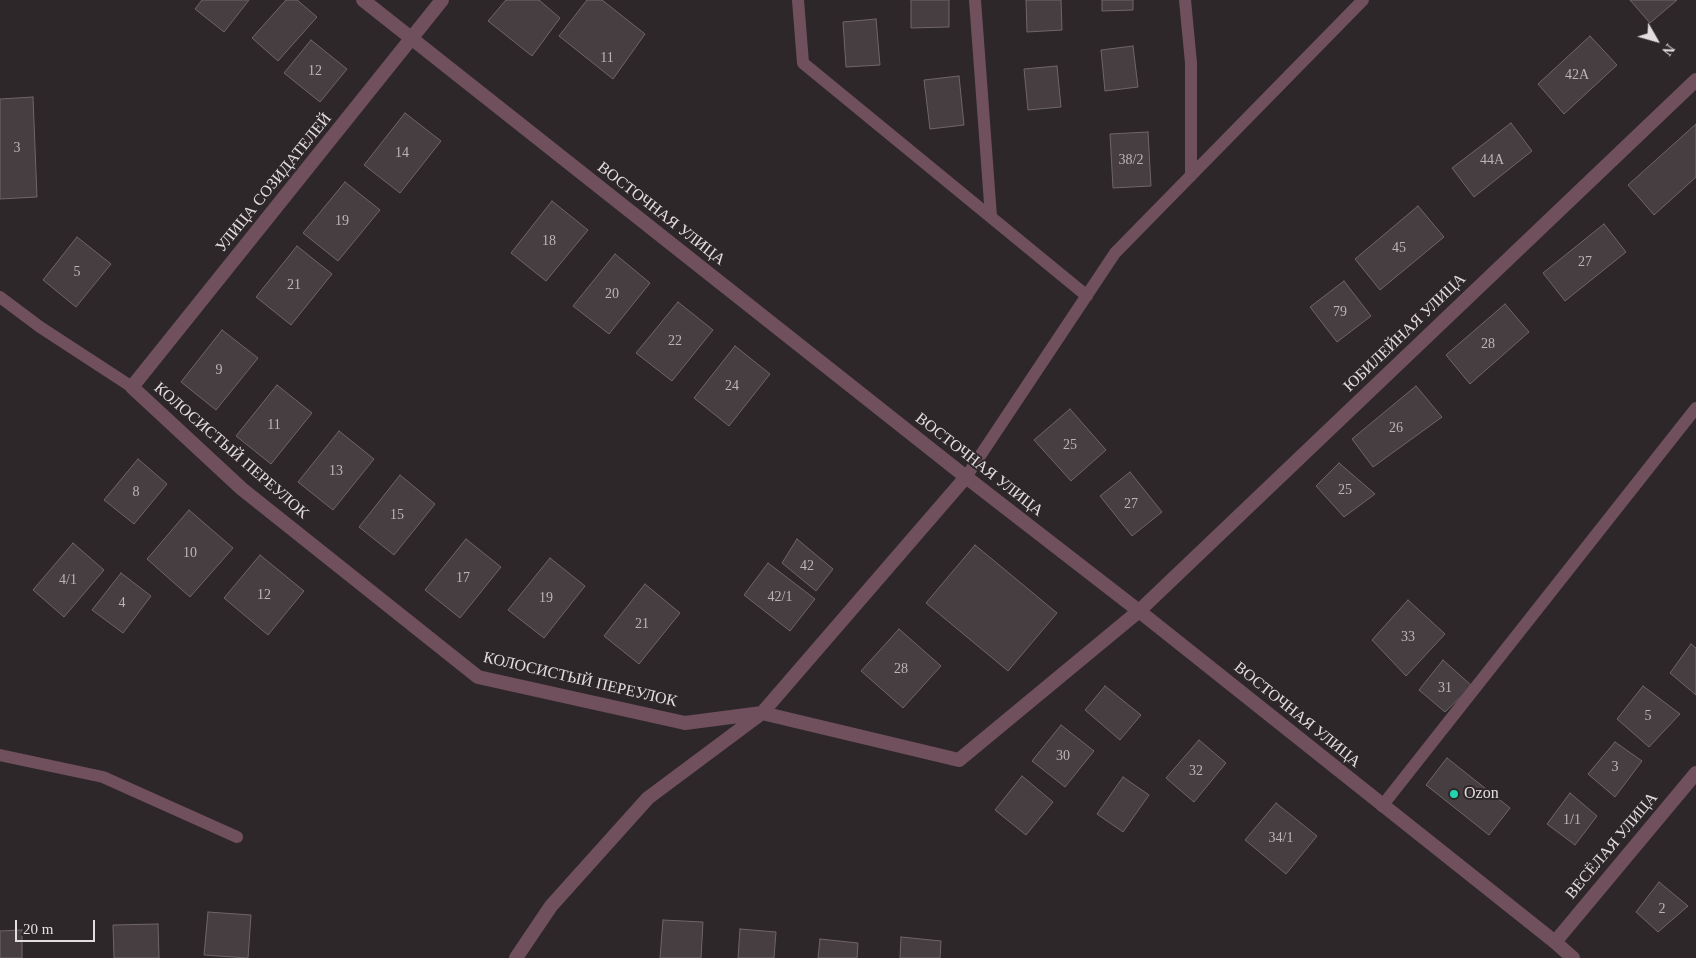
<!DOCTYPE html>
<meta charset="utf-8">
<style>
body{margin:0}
#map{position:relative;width:1696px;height:958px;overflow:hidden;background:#2e272a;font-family:Georgia,serif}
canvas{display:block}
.north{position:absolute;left:1631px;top:15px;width:50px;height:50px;-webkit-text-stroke:4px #2e272a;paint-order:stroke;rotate:128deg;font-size:14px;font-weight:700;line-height:20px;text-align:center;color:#e2dddf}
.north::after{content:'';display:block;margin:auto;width:18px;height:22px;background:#e2dddf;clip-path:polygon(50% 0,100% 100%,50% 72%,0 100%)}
.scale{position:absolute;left:15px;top:920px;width:80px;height:22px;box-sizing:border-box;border:2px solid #e2dddf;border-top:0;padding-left:6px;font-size:15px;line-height:18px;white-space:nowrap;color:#e2dddf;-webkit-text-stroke:4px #2e272a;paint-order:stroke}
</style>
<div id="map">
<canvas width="1696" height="958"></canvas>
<div class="north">N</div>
<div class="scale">20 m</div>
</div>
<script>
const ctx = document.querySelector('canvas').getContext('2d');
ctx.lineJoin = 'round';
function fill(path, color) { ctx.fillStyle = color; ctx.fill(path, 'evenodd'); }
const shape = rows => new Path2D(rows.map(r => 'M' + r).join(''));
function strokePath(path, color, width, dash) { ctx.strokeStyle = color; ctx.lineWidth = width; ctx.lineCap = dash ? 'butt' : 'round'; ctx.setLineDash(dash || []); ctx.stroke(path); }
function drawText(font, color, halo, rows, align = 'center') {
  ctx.font = font + ' Georgia,serif'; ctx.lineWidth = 4; ctx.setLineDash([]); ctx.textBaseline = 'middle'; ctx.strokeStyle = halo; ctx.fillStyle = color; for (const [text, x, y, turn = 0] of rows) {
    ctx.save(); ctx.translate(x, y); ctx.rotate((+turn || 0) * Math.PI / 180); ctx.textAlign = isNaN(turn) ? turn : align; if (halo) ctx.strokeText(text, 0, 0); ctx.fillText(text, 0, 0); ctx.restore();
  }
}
const building = shape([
 [202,0,249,0,224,32,195,9,202,0],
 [286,0,297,0,317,17,278,61,252,38,286,0],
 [506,0,539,0,560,18,532,56,488,21,506,0],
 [587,0,602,0,645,34,613,79,559,36,587,0],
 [911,0,949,0,949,27,911,28,911,0],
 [1026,0,1061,0,1062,30,1027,32,1026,0],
 [1102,0,1133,0,1133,10,1102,11,1102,0],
 [1630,0,1677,0,1650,23,1630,0],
 [876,19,880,65,846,67,843,22,876,19],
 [1590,36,1617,65,1564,114,1538,84,1590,36],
 [311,40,347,69,320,102,284,73,311,40],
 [1133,46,1138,87,1105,91,1101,50,1133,46],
 [1057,66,1061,107,1028,110,1024,69,1057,66],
 [959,76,964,125,930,129,924,80,959,76],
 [33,97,37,197,0,199,0,99,33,97],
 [405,113,441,141,400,193,364,165,405,113],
 [1511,123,1532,151,1474,197,1452,168,1511,123],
 [1696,124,1696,177,1654,215,1628,185,1696,124],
 [1148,132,1151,186,1113,188,1110,134,1148,132],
 [345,182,380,210,338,261,303,233,345,182],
 [552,201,588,230,546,281,511,253,552,201],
 [1418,206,1444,237,1380,290,1355,259,1418,206],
 [1604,224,1626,252,1565,301,1543,273,1604,224],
 [77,237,111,264,76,307,43,280,77,237],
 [297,246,332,274,291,325,256,297,297,246],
 [615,254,650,283,609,334,573,306,615,254],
 [1344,281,1371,316,1337,342,1310,307,1344,281],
 [678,302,713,330,672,381,636,353,678,302],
 [1505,304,1529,332,1470,384,1446,355,1505,304],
 [222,330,258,358,216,410,181,382,222,330],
 [735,346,770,374,729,426,694,398,735,346],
 [277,385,312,413,271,464,236,436,277,385],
 [1416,386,1442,417,1373,467,1352,439,1416,386],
 [1070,409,1106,450,1071,481,1034,440,1070,409],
 [339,431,374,459,333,510,298,482,339,431],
 [138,459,167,484,134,524,104,500,138,459],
 [1339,463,1375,494,1344,517,1316,486,1339,463],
 [1130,472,1162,512,1132,536,1100,496,1130,472],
 [400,475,435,504,394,555,359,527,400,475],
 [189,510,233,548,190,597,147,559,189,510],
 [466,539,501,567,460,618,425,590,466,539],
 [797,539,833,569,816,591,782,563,797,539],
 [73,543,104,570,64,617,33,590,73,543],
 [975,545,1057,613,1008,671,926,603,975,545],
 [260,555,304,591,268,635,224,598,260,555],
 [550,558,585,586,544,638,508,610,550,558],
 [768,563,815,599,790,631,744,595,768,563],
 [121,573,151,596,123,633,92,610,121,573],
 [645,584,680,613,639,664,604,636,645,584],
 [1408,600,1445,634,1406,676,1372,640,1408,600],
 [899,629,941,666,903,708,861,671,899,629],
 [1691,644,1696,648,1696,695,1670,673,1691,644],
 [1443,660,1472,686,1445,712,1419,690,1443,660],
 [1105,686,1141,715,1120,740,1085,710,1105,686],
 [1643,686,1680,714,1649,747,1617,719,1643,686],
 [1061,725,1094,751,1065,787,1032,761,1061,725],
 [1199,740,1226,763,1194,802,1166,778,1199,740],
 [1615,742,1642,761,1615,797,1588,774,1615,742],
 [1447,758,1510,808,1489,835,1426,785,1447,758],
 [1022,776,1053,802,1026,835,995,810,1022,776],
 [1123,777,1149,795,1123,832,1097,814,1123,777],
 [1570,793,1597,816,1575,845,1547,824,1570,793],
 [1276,803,1317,836,1286,874,1245,840,1276,803],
 [1659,882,1688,906,1658,932,1636,912,1659,882],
 [208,912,251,915,248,958,204,955,208,912],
 [663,920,703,922,701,958,660,958,663,920],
 [158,924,159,958,114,958,113,925,158,924],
 [740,929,776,932,774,958,738,958,740,929],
 [22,930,22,958,0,958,0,931,22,930],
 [901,937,941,941,940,958,900,958,901,937],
 [820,939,858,943,857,958,818,958,820,939]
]);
const service = shape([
 [798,0,803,63,1087,296],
 [975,0,991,217],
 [1185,0,1191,63,1191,176],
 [0,297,40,327,132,387],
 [966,477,1115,253,1363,0],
 [0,755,103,777,237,837],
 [1382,806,1696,408]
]);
const minor = shape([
 [363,0,966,477,1139,611],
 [442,0,132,387,242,489,478,677,685,723,762,713,966,477],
 [1555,942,1696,773],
 [516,958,551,906,648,798,762,713,959,760,1139,611,1696,80]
]);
const tertiary = shape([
 [1139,611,1555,942,1573,958]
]);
const markers = [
 [1454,794,5,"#22d5af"]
];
const numberNames = [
 ["11",607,58],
 ["12",315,71],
 ["42А",1577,75],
 ["3",17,148],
 ["14",402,153],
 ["38/2",1131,160],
 ["44А",1492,160],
 ["19",342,221],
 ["18",549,241],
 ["45",1399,248],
 ["27",1585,262],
 ["5",77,272],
 ["21",294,285],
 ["20",612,294],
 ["79",1340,312],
 ["22",675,341],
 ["28",1488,344],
 ["9",219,370],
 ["24",732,386],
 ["11",274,425],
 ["26",1396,428],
 ["25",1070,445],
 ["13",336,471],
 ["25",1345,490],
 ["8",136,492],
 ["27",1131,504],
 ["15",397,515],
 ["10",190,553],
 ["42",807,566],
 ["17",463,578],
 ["4/1",68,580],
 ["12",264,595],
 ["42/1",780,597],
 ["19",546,598],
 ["4",122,603],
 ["21",642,624],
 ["33",1408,637],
 ["28",901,669],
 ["31",1445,688],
 ["5",1648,716],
 ["30",1063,756],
 ["3",1615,767],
 ["32",1196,771],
 ["1/1",1572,820],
 ["34/1",1281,838],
 ["2",1662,909]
];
const streetNames = [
 ["УЛИЦА СОЗИДАТЕЛЕЙ",274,183,-51],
 ["ВОСТОЧНАЯ УЛИЦА",661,214,38],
 ["ЮБИЛЕЙНАЯ УЛИЦА",1405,333,-44],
 ["КОЛОСИСТЫЙ ПЕРЕУЛОК",231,451,41],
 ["ВОСТОЧНАЯ УЛИЦА",979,465,38],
 ["КОЛОСИСТЫЙ ПЕРЕУЛОК",580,680,13],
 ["ВОСТОЧНАЯ УЛИЦА",1297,715,39],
 ["ВЕСЁЛАЯ УЛИЦА",1612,846,-50]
];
const poiNames = [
 ["Ozon",1464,794]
];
fill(building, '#463e41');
strokePath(building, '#6e6669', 1);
strokePath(service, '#71505e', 12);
strokePath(minor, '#71505e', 14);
strokePath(tertiary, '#71505e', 14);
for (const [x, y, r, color] of markers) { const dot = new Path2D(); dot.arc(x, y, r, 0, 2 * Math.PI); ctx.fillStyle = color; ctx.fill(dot); strokePath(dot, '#2e272a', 2); }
drawText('14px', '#bbb5b8', null, numberNames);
drawText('16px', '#e2dddf', '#2e272a', streetNames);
drawText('16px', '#e2dddf', '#2e272a', poiNames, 'left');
</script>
